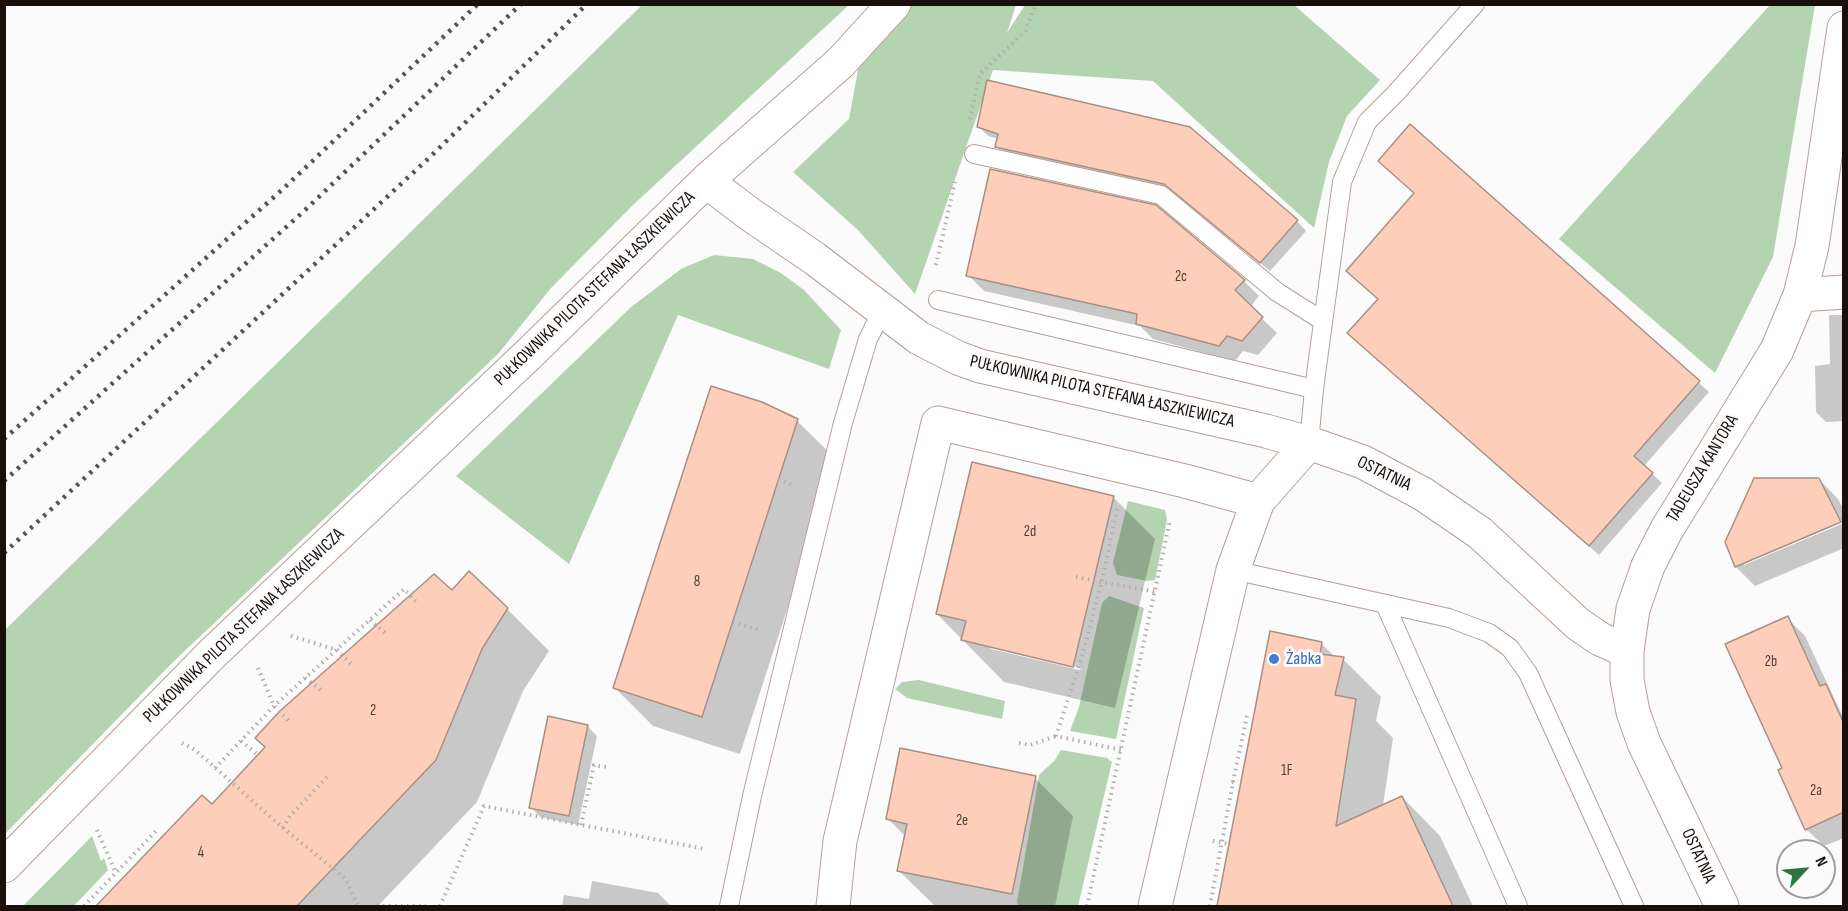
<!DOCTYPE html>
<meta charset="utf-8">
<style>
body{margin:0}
#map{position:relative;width:1848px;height:911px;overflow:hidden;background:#fbfbfb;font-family:"Sofia Sans Condensed",sans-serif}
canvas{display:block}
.frame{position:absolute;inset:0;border:6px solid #19100c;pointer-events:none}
.north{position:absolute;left:1776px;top:839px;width:60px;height:60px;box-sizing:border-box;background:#fbfbfb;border:2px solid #a19d9b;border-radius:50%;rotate:64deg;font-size:16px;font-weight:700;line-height:24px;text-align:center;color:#19100c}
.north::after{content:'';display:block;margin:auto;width:21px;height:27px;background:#2b7644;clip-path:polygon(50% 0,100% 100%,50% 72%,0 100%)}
</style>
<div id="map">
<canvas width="1848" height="911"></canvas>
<div class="frame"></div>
<div class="north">N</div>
</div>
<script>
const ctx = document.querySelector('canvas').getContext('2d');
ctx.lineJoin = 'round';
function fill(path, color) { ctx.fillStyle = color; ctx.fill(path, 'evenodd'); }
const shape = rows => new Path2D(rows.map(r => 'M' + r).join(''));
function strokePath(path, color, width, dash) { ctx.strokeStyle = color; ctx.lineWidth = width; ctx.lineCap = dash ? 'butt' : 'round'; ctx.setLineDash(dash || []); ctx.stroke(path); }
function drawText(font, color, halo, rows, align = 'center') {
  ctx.font = font + ' "Sofia Sans Condensed",sans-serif'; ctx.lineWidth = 6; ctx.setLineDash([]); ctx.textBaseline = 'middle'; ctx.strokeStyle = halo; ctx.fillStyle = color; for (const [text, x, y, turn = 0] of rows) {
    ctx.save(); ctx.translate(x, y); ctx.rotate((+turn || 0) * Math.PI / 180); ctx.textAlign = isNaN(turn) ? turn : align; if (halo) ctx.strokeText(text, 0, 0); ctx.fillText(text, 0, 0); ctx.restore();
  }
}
const green = shape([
 [642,5,849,5,633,205,551,288,498,354,171,664,5,834,5,630],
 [870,5,1016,5,1007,33,1025,5,1294,5,1380,80,1347,116,1329,162,1314,228,1153,81,993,70,915,294,858,230,793,172,849,119],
 [1770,5,1815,5,1773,257,1715,373,1559,239],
 [714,255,753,259,781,273,804,290,841,330,829,369,678,315,569,564,456,476,630,308,681,269],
 [1128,501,1165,510,1167,520,1155,580,1147,581,1117,575,1113,563],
 [1109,596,1144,608,1116,739,1070,731,1079,707,1102,603],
 [919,680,1005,701,1002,719,907,698,895,689,902,682],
 [1061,750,1107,758,1112,762,1078,906,1019,906,1017,902,1039,775,1055,760],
 [92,836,101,861,104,858,108,870,74,906,23,906]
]);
const shadow = shape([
 [978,126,1297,221,1306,231,1270,271,1175,193,1007,156,997,147,999,139,988,136],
 [1410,126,1709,392,1644,466,1662,483,1599,555,1359,342,1379,299,1416,194],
 [968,275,1244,281,1259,296,1250,307,1277,333,1258,355,1243,351,1235,361,1153,339,1140,326,984,291],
 [1829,315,1844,315,1844,421,1826,422,1816,412,1815,366,1830,364],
 [797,421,836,459,740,754,653,726,615,688],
 [1819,479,1838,499,1844,510,1844,520,1744,562,1744,565,1844,523,1844,548,1755,586,1736,567],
 [1113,497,1155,539,1115,708,1004,682,937,614],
 [987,645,1081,668,1080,670,991,649],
 [452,592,507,609,549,651,523,691,477,802,378,906,98,906,202,797,212,806],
 [1787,618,1805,636,1844,719,1844,838,1824,846,1806,829],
 [1271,633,1321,643,1336,658,1343,659,1381,697,1376,721,1393,738,1383,806,1402,797,1440,836,1473,906,1218,906],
 [587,726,597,736,578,825,540,817,531,807],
 [1035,778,1073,816,1055,906,935,906,899,871,906,837,888,819],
 [592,881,658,893,671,906,562,906,564,895,589,899]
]);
const building = shape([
 [987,80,1190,127,1298,220,1260,263,1164,184,995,147,998,134,977,127,987,80],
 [1410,124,1700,381,1634,456,1653,473,1589,546,1347,333,1378,299,1346,271,1414,193,1378,161,1410,124],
 [990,169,1156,205,1245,280,1235,290,1263,317,1242,341,1227,336,1219,346,1136,324,1137,314,966,276,990,169],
 [711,386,762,402,798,419,702,717,613,688,711,386],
 [972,462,1114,496,1073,667,961,640,966,621,936,614,972,462],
 [1754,478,1819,478,1841,522,1735,567,1725,542,1754,478],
 [469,571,508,608,482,649,436,760,297,906,96,906,202,795,212,804,265,747,255,738,280,711,434,574,452,590,469,571],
 [1788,616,1820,686,1826,684,1844,724,1844,812,1805,830,1778,770,1782,768,1725,644,1788,616],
 [1270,631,1322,642,1320,654,1344,657,1335,695,1356,699,1336,826,1402,796,1453,906,1217,906,1270,631],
 [548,716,588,725,569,816,529,808,548,716],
 [900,748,1036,776,1012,894,897,871,907,824,886,819,900,748]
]);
const path = shape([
 [970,119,980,74,1025,31,1036,4],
 [936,265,955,182],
 [778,480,793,485],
 [1117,509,1102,581,1081,660,1056,736,1122,750],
 [1076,577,1156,592],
 [370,620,385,633],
 [733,622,759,630],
 [291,636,337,650,351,664],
 [258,668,274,706,289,721],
 [305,678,321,690],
 [241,741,258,755],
 [182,743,195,750,283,828,345,878,358,906],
 [1019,743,1030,745,1056,736],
 [215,768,274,706,404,589,418,604],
 [1233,782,1247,716],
 [581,825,594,765,607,767],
 [283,828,290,816,329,775],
 [97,830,116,873],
 [1213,841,1229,844],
 [84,906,157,830],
 [377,906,426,906],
 [440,906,484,806,705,849],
 [1087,906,1170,520],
 [1210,906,1233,782,1227,782]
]);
const service = shape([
 [974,154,1161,195,1277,292,1323,321],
 [938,300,1314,389],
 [1309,443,1314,389,1342,182,1367,122,1396,93,1475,4],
 [1233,570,1449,618,1489,633,1510,648,1528,673,1634,906],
 [1385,604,1518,906],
 [729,906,752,796,843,423,868,339,883,309]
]);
const minor = shape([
 [706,181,751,215,814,258,919,338,958,358,980,366,1266,431,1309,443,1363,462,1423,494,1480,533,1578,624,1600,639,1627,651],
 [1800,295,1844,292],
 [4,866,212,654,530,353,706,181,840,63,894,4],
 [833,906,840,841,938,423,1185,481,1258,501],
 [1155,906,1233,570,1258,501,1309,443],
 [1722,906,1644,743,1633,712,1627,680,1627,651,1633,609,1648,566,1667,529,1777,350,1800,295,1812,246,1844,28]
]);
const rail = shape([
 [4,439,284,188,478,4],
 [4,481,304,211,521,4],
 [4,553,430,157,587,4]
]);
const markers = [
 [1274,659,6,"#3f7fe0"]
];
const numberNames = [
 ["2c",1181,277],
 ["2d",1030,532],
 ["8",697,582],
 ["2b",1771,662],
 ["2",373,711],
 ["1F",1287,771],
 ["2a",1816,791],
 ["2e",962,821],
 ["4",201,853]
];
const streetNames = [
 ["PUŁKOWNIKA PILOTA STEFANA ŁASZKIEWICZA",595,289,-44],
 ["PUŁKOWNIKA PILOTA STEFANA ŁASZKIEWICZA",1102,392,13],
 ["TADEUSZA KANTORA",1703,469,-59],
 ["OSTATNIA",1384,474,26],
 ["PUŁKOWNIKA PILOTA STEFANA ŁASZKIEWICZA",244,626,-44],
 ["OSTATNIA",1698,856,65]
];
const shopNames = [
 ["Żabka",1286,659]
];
fill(green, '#b4d3b1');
fill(shadow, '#0003');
fill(building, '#fdcfbb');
strokePath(building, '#a98f84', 1.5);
strokePath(service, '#b99e93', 20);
strokePath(minor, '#b99e93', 35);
strokePath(path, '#b1aeac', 4, [1.5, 4.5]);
strokePath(service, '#fff', 18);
strokePath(minor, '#fff', 33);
strokePath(rail, '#58514e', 4.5, [3, 6]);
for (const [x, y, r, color] of markers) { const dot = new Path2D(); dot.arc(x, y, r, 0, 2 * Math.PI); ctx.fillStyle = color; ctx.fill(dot); strokePath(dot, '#fbfbfb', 2); }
drawText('15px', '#524038', null, numberNames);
drawText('18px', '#19100c', '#fbfbfb', streetNames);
drawText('18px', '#366cbe', '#fbfbfb', shopNames, 'left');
</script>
